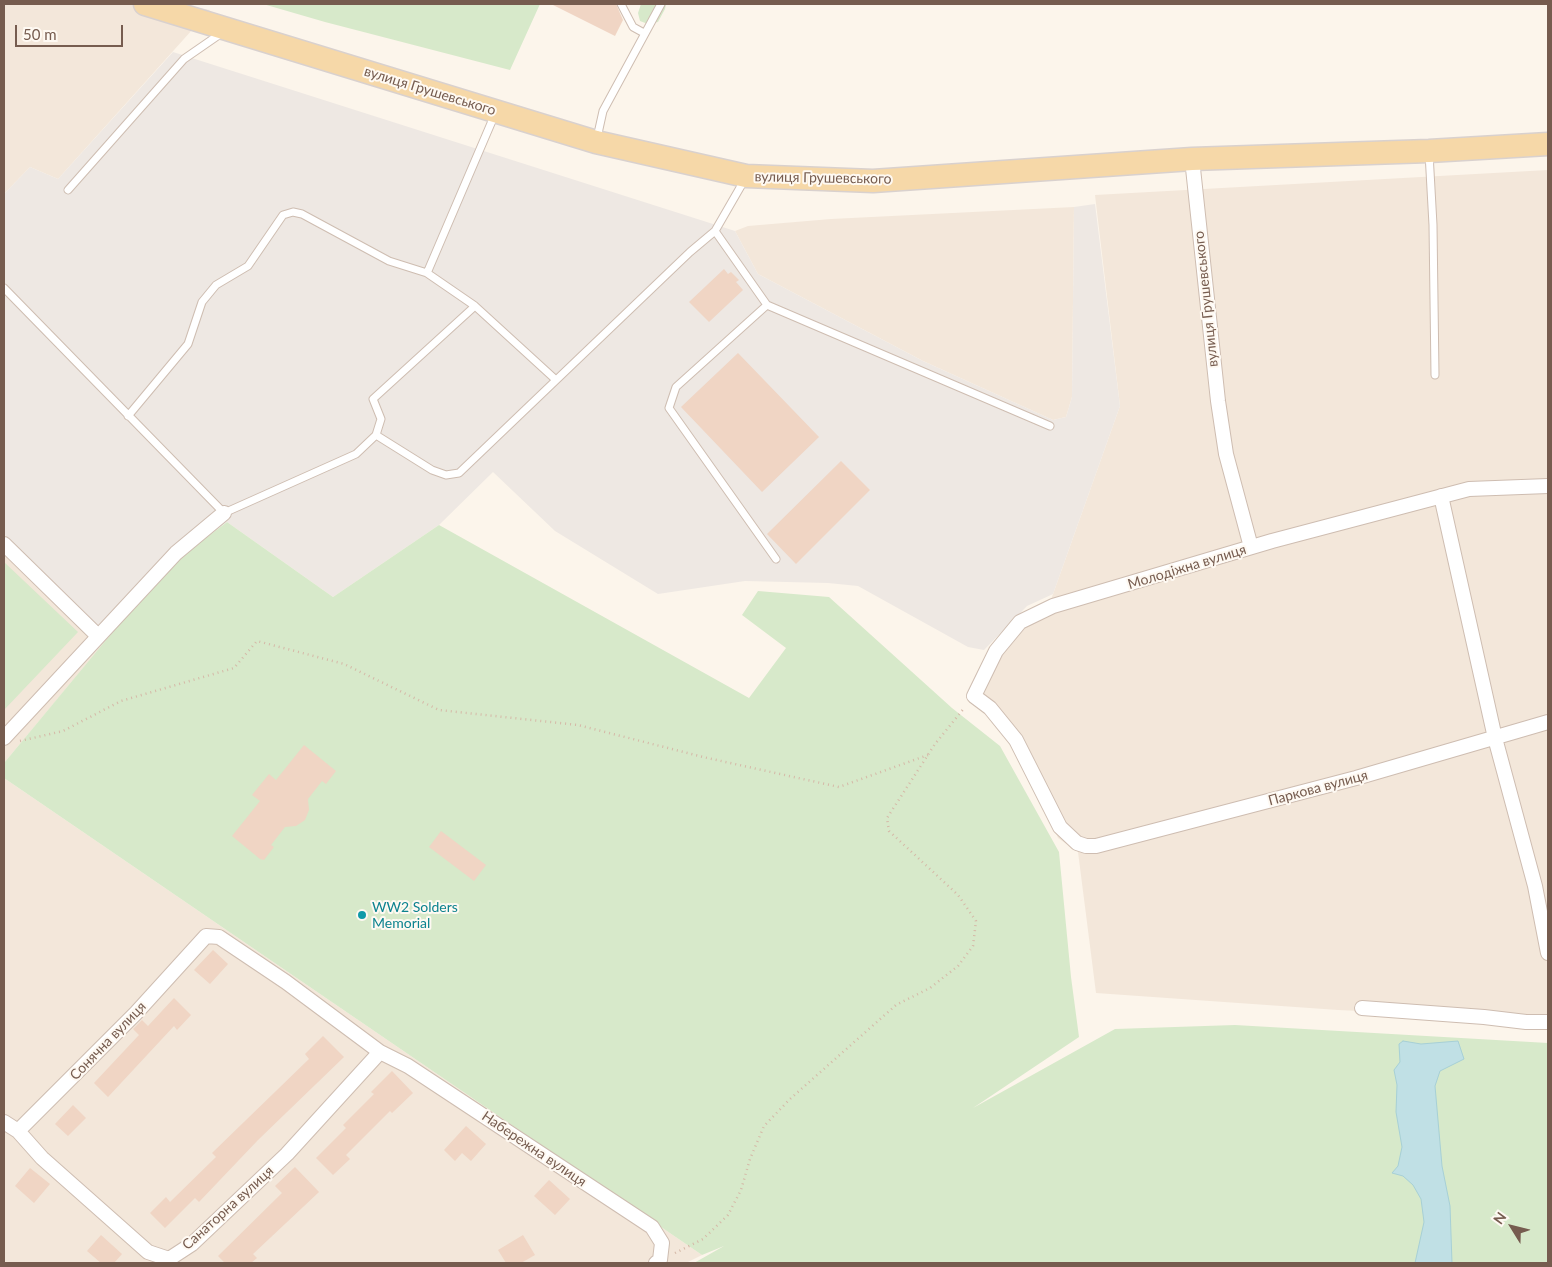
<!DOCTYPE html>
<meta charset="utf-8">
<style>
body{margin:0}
#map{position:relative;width:1552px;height:1267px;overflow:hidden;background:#fcf5eb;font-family:Lato,sans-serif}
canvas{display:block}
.frame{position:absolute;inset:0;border:5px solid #765c4f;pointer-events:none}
.north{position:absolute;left:1487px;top:1202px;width:50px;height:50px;-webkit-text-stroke:4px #fef9f2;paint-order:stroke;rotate:306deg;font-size:14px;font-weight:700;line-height:20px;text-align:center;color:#765c4f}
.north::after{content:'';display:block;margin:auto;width:18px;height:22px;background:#765c4f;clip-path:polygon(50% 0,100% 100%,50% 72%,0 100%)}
.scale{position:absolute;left:15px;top:25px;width:108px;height:22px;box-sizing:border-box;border:2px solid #765c4f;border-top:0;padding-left:6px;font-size:15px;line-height:18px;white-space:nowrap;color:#765c4f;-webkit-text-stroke:4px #fef9f2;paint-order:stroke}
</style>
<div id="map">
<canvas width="1552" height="1267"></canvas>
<div class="frame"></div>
<div class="north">N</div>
<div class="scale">50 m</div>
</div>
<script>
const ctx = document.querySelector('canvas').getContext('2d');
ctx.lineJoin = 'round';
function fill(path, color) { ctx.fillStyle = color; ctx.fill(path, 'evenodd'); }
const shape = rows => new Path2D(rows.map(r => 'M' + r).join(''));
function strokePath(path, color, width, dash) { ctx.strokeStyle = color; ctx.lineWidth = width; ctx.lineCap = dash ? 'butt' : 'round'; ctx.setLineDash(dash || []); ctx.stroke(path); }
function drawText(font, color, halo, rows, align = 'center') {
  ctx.font = font + ' Lato,sans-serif'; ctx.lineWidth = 4; ctx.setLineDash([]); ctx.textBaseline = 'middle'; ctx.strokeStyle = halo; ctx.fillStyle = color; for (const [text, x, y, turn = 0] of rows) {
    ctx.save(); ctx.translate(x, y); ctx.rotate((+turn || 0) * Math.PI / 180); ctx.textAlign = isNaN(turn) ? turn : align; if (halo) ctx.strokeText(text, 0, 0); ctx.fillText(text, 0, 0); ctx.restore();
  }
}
const residential = shape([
 [4,4,181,4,210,10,58,179,30,167,4,194],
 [1548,170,1548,1020,1338,1010,1096,993,1078,852,1058,838,1016,742,972,695,993,653,1048,608,1120,406,1095,195],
 [1074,207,1072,397,1066,417,1053,420,923,361,758,274,735,231,748,226,831,219],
 [4,534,109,637,4,763],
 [4,778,702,1255,686,1263,4,1263]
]);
const industrial = shape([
 [173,52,735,231,758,274,923,361,1053,420,1066,417,1072,397,1074,207,1095,204,1120,406,1053,594,1027,606,984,650,968,647,858,586,828,583,745,581,658,594,555,531,493,472,439,525,333,597,227,522,165,569,109,637,4,534,4,194,30,167,58,179]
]);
const green = shape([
 [263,4,540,4,510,70,325,22],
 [641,4,666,4,665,9,658,22,648,24,640,21,638,13],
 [227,522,333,597,439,525,749,698,786,648,742,615,758,591,829,597,952,708,1000,746,1059,852,1071,977,1079,1037,973,1108,1115,1029,1235,1025,1548,1043,1548,1263,694,1263,724,1246,702,1255,4,778,4,763,165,569],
 [4,562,78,632,4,710]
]);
const water = shape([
 [1403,1041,1421,1044,1458,1041,1464,1059,1440,1071,1435,1086,1442,1166,1450,1206,1452,1263,1415,1263,1424,1222,1421,1199,1413,1185,1403,1176,1392,1173,1398,1166,1402,1147,1396,1112,1397,1085,1394,1070,1400,1062,1399,1044,1403,1041]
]);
const building = shape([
 [551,4,616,4,623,20,615,36],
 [724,269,728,274,731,272,739,280,736,282,743,290,709,322,689,302],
 [738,353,819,437,762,492,681,407],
 [841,461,870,490,796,564,767,534],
 [304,745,336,771,326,784,322,781,308,799,309,810,305,820,296,826,285,827,271,845,274,847,264,860,260,859,232,836,260,801,252,795,269,774,276,780],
 [441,831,486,865,474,881,429,847],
 [213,950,228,964,210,984,194,970],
 [174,998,191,1015,177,1030,174,1026,108,1097,94,1083,139,1035,133,1029,142,1020,148,1026],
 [323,1036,344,1057,258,1140,199,1202,195,1198,165,1228,150,1213,166,1197,170,1202,216,1157,212,1153,309,1059,305,1054],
 [392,1071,413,1093,392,1113,390,1111,346,1155,350,1159,333,1175,316,1158,346,1128,343,1125,374,1094,371,1092],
 [73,1105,86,1118,68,1136,55,1124],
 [466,1126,486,1144,471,1161,462,1153,455,1161,444,1150],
 [295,1167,319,1192,253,1254,257,1258,251,1263,225,1263,218,1256,282,1193,275,1186],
 [30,1168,50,1184,34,1203,15,1186],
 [549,1180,570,1199,555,1215,534,1196],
 [101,1235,122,1254,114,1263,101,1263,87,1251],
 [523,1235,535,1255,521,1263,506,1263,498,1250]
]);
const path = shape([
 [20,741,63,731,121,701,234,668,257,641,344,664,439,710,578,725,703,757,839,787,928,755],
 [675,1253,703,1239,728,1215,741,1190,750,1159,764,1126,790,1099,896,1005,930,988,958,966,973,946,976,921,958,895,889,831,887,818,935,744,965,707]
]);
const service = shape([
 [621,4,633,27,644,33],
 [597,138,603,111,661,4],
 [1429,153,1433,225,1435,375],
 [68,190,184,59,223,32],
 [715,231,767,305,676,387,669,408,776,559],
 [427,273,495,114],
 [4,288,224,513,356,454,376,435,381,419,373,399,475,306],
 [767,305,1050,426],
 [128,416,188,344,202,302,216,285,248,266,283,215,293,212,302,214,389,261,427,273,475,306,556,380],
 [376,435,432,470,446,475,459,473,690,252,715,231,745,179]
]);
const minor = shape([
 [1192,159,1218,401,1226,454,1251,547],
 [1548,486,1469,489,1272,541,1053,606,1020,622,996,651,974,696,990,708,1016,740,1060,827,1077,843,1086,846,1096,846,1356,778,1548,722],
 [1441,496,1495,738,1535,886,1548,953],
 [4,544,98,636],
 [4,738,176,553,224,513],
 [1362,1008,1484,1017,1526,1022,1548,1022],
 [4,1122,18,1131,136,1013,206,936,219,937,286,982,380,1052,408,1066,652,1227,662,1243,660,1260,656,1263],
 [18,1131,42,1158,148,1252,169,1259,192,1244,287,1154,380,1052]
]);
const primary = shape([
 [145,4,596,142,746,176,873,181,1192,159,1429,151,1548,144]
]);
const markers = [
 [362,915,5,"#0f9aa8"]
];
const streetNames = [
 ["вулиця Грушевського",430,91,17],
 ["вулиця Грушевського",823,178,1],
 ["вулиця Грушевського",1206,299,-96],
 ["Молодіжна вулиця",1187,567,-17],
 ["Паркова вулиця",1318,788,-15],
 ["Сонячна вулиця",108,1041,-46],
 ["Набережна вулиця",534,1149,34],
 ["Санаторна вулиця",228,1208,-42]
];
const cultureNames = [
 ["WW2 Solders",372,907],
 ["Memorial",372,923]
];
fill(residential, '#f3e7da');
fill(industrial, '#eee8e3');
fill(green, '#d7e9ca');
fill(water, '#c0e0e5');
strokePath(water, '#a7d0d6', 1);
fill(building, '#f0d5c4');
strokePath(service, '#cebdb1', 9);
strokePath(minor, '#cebdb1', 16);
strokePath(primary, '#d9d1ce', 25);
strokePath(path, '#d5b8a7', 2.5, [1, 4]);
strokePath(service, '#fff', 7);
strokePath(minor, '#fff', 14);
strokePath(primary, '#f6d8a8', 22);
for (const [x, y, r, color] of markers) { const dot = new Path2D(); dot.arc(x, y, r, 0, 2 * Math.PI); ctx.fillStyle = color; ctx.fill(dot); strokePath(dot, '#fef9f2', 2); }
drawText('14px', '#765c4f', '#fef9f2', streetNames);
drawText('14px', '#0d838f', '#fef9f2', cultureNames, 'left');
</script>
